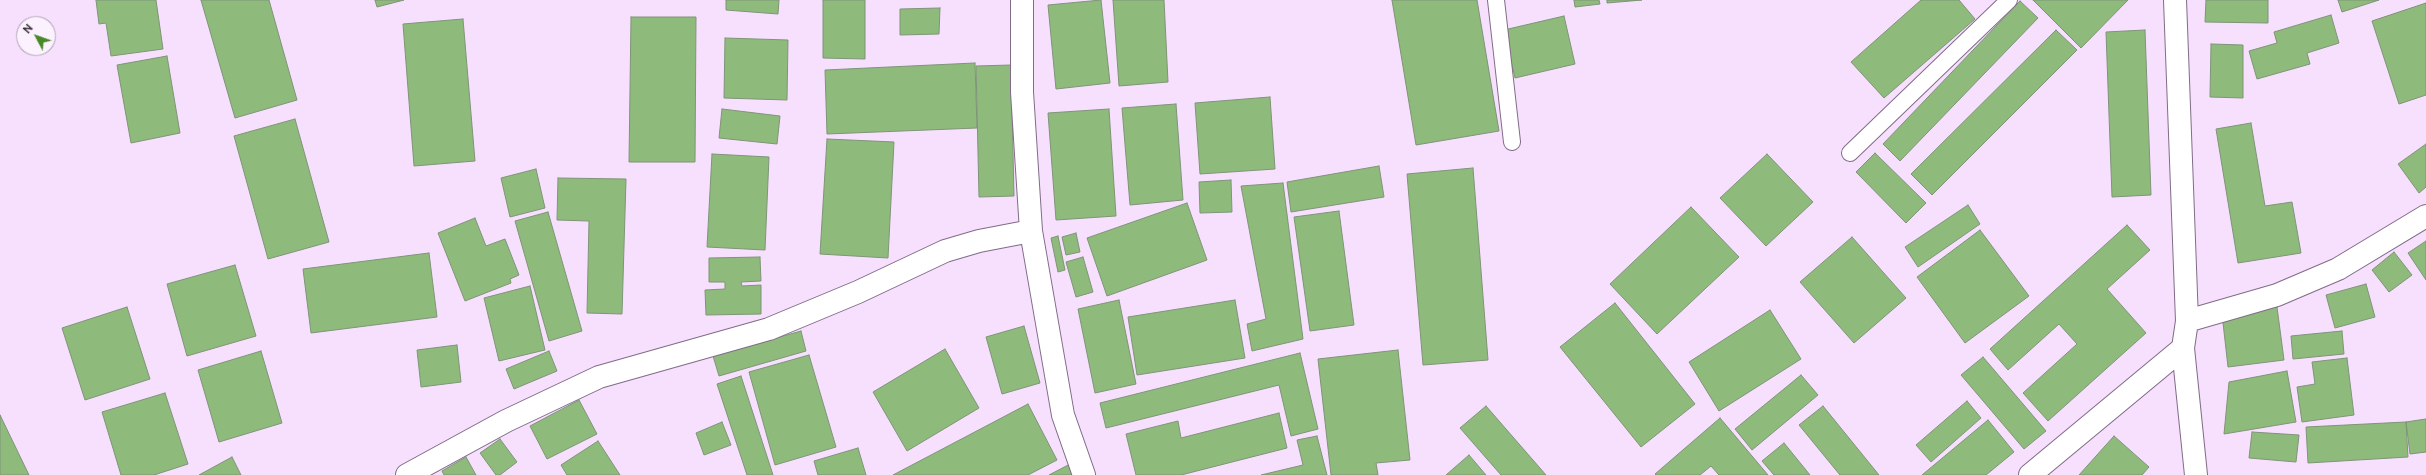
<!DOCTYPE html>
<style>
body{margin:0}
#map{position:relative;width:2426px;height:475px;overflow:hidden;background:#f7dffe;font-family:Ubuntu,sans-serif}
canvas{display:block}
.north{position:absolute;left:16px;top:16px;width:40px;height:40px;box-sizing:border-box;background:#fcf2ff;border:1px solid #aba2ae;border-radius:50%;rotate:311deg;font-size:11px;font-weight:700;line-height:16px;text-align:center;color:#322934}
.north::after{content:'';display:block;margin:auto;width:14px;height:18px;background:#498829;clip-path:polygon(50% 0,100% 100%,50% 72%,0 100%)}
</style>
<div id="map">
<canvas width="2426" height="475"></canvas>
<div class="north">N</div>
</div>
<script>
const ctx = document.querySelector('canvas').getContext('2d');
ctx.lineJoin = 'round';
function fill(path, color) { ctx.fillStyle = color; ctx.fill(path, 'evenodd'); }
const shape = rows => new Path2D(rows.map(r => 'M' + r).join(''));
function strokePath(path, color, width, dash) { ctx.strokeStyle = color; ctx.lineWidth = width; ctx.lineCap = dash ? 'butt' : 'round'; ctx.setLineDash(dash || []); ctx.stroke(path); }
const building = shape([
 [96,0,156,0,163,49,111,56,106,23,99,24,96,0],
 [201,0,269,0,297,100,235,118,201,0],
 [375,0,404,0,377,7,375,0],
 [726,0,779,0,778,14,726,10,726,0],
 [823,0,865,0,865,59,823,58,823,0],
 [1101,0,1110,83,1056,89,1048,5,1101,0],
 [1113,0,1164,0,1168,82,1119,86,1113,0],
 [1392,0,1477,0,1499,131,1416,145,1392,0],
 [1574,0,1599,0,1600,4,1575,7,1574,0],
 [1607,0,1642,0,1607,3,1607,0],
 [1921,0,1959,0,1975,19,1884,98,1851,62,1921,0],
 [2033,0,2128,0,2081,48,2033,0],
 [2206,0,2268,0,2268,23,2205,22,2206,0],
 [2338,0,2379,0,2342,12,2338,0],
 [2020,1,2038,18,1900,161,1883,144,2020,1],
 [2426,3,2426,95,2399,104,2372,21,2426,3],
 [940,8,939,34,900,35,900,9,940,8],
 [2331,15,2339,43,2307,53,2310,64,2257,79,2249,51,2277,43,2274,32,2331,15],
 [1564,16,1575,64,1515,78,1504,30,1564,16],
 [631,17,696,17,695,162,629,162,631,17],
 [463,19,475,161,414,166,403,24,463,19],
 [2056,30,2077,50,1932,195,1911,174,2056,30],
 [2145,30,2151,195,2112,197,2106,32,2145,30],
 [725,38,788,40,787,100,724,98,725,38],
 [2211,44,2243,45,2243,98,2210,97,2211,44],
 [167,56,180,133,131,143,117,65,167,56],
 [975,63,977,128,827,134,825,70,975,63],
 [1011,65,1014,196,979,197,976,66,1011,65],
 [1270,97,1275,169,1200,174,1195,103,1270,97],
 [1176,104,1183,200,1130,205,1122,108,1176,104],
 [722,109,780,116,777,144,719,138,722,109],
 [1109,109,1116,216,1056,220,1048,113,1109,109],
 [295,119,329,242,268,259,234,136,295,119],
 [2251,123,2265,206,2292,202,2301,253,2238,263,2216,129,2251,123],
 [827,139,894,142,888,258,820,254,827,139],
 [2426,144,2426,187,2419,193,2398,164,2426,144],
 [1875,153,1926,203,1906,223,1856,172,1875,153],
 [712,154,769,157,765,250,707,247,712,154],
 [1767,154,1813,202,1766,246,1720,198,1767,154],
 [1379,166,1384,197,1291,212,1287,182,1379,166],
 [1473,168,1488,360,1423,365,1407,174,1473,168],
 [536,169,545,208,510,217,501,178,536,169],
 [558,178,626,179,622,314,587,313,589,221,557,220,558,178],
 [1231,180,1232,212,1200,213,1199,182,1231,180],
 [1283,183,1303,339,1252,351,1247,324,1266,319,1241,186,1283,183],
 [1187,203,1207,260,1107,296,1087,238,1187,203],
 [1968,205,1980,224,1918,267,1905,247,1968,205],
 [1691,207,1739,257,1657,334,1610,284,1691,207],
 [1339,211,1354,325,1310,331,1294,217,1339,211],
 [548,212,582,331,549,341,515,221,548,212],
 [475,218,486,246,505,239,519,275,510,279,511,283,465,301,438,233,475,218],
 [2127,225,2150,250,2107,289,2146,333,2048,421,2023,393,2077,344,2059,324,2008,370,1990,349,2127,225],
 [1980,230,2029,296,1965,343,1917,277,1980,230],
 [1076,233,1080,252,1066,255,1062,237,1076,233],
 [1058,236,1065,270,1058,272,1051,238,1058,236],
 [1852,237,1906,298,1854,343,1800,282,1852,237],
 [2426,241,2426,280,2408,253,2426,241],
 [2394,252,2412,275,2389,292,2372,270,2394,252],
 [429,253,437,317,311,333,303,269,429,253],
 [760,257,761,281,741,282,742,286,761,285,761,314,706,315,705,290,725,289,725,282,709,282,709,258,760,257],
 [1083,257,1093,292,1076,297,1066,262,1083,257],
 [235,265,256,336,187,356,167,284,235,265],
 [2366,284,2375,317,2335,328,2326,295,2366,284],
 [530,286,545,350,499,361,484,298,530,286],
 [1119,300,1136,384,1095,393,1078,309,1119,300],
 [1235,300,1245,358,1137,375,1128,317,1235,300],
 [1615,303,1695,404,1641,447,1560,347,1615,303],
 [127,307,150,379,85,400,62,328,127,307],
 [2277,307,2284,360,2228,367,2222,314,2277,307],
 [1770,310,1801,359,1719,411,1689,362,1770,310],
 [1024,326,1040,383,1002,394,986,337,1024,326],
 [801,331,806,351,719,376,713,356,801,331],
 [2342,331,2344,354,2293,359,2291,336,2342,331],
 [457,345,461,382,421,387,417,350,457,345],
 [945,349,979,408,907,451,873,392,945,349],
 [1398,350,1410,460,1376,463,1378,475,1331,475,1318,359,1398,350],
 [261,351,282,423,219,442,198,370,261,351],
 [549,351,557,371,514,389,506,369,549,351],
 [1300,353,1318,429,1291,436,1279,385,1106,428,1100,403,1300,353],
 [809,355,836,447,775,465,749,372,809,355],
 [1983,357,2046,431,2024,449,1961,375,1983,357],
 [2347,358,2354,415,2302,422,2297,387,2315,384,2312,362,2347,358],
 [2287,371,2296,422,2224,434,2229,382,2287,371],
 [1801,375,1818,395,1752,450,1735,429,1801,375],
 [741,376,773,475,747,475,717,384,741,376],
 [165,393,188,464,154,475,121,475,102,412,165,393],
 [579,400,597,434,547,459,530,426,579,400],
 [1967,401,1981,418,1931,462,1916,445,1967,401],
 [1028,404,1057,460,1028,475,893,475,1028,404],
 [1486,406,1546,475,1501,475,1460,428,1486,406],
 [1823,406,1879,475,1840,475,1799,425,1823,406],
 [1279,413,1287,448,1181,475,1136,475,1126,434,1178,421,1181,438,1279,413],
 [0,415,29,475,0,475,0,415],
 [1720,418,1768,475,1719,475,1711,466,1700,475,1656,475,1655,474,1720,418],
 [2426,419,2426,452,2410,454,2406,422,2426,419],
 [1988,420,2014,452,1986,475,1922,475,1988,420],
 [722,422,731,445,704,455,696,433,722,422],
 [2406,422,2408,457,2308,463,2306,427,2406,422],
 [2252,432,2299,435,2296,462,2249,458,2252,432],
 [1317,436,1327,475,1261,475,1303,465,1297,440,1317,436],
 [2114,436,2149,467,2142,475,2079,475,2114,436],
 [500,439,517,462,500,475,496,475,480,453,500,439],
 [598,441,620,475,567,475,561,465,598,441],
 [1784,443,1810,475,1774,475,1762,461,1784,443],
 [858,448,866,475,818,475,814,461,858,448],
 [1469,455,1486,475,1446,475,1469,455],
 [232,457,241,475,199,475,232,457],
 [466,457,476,475,444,475,442,471,466,457],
 [1072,463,1079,475,1049,475,1072,463]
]);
const service = shape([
 [1496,0,1512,142],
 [1850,153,2009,0]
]);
const minor = shape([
 [1022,0,1022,92,1031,231,1063,415,1084,475],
 [2175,0,2187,321,2183,348,2196,475],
 [2187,321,2277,295,2338,269,2426,216],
 [407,475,506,421,599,377,769,329,858,292,945,251,979,241,1031,231],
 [2030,475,2183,348]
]);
fill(building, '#8ebb7c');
strokePath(building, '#7f9477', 1);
strokePath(service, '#806c87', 18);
strokePath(minor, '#806c87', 24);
strokePath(service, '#fff', 16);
strokePath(minor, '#fff', 22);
</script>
